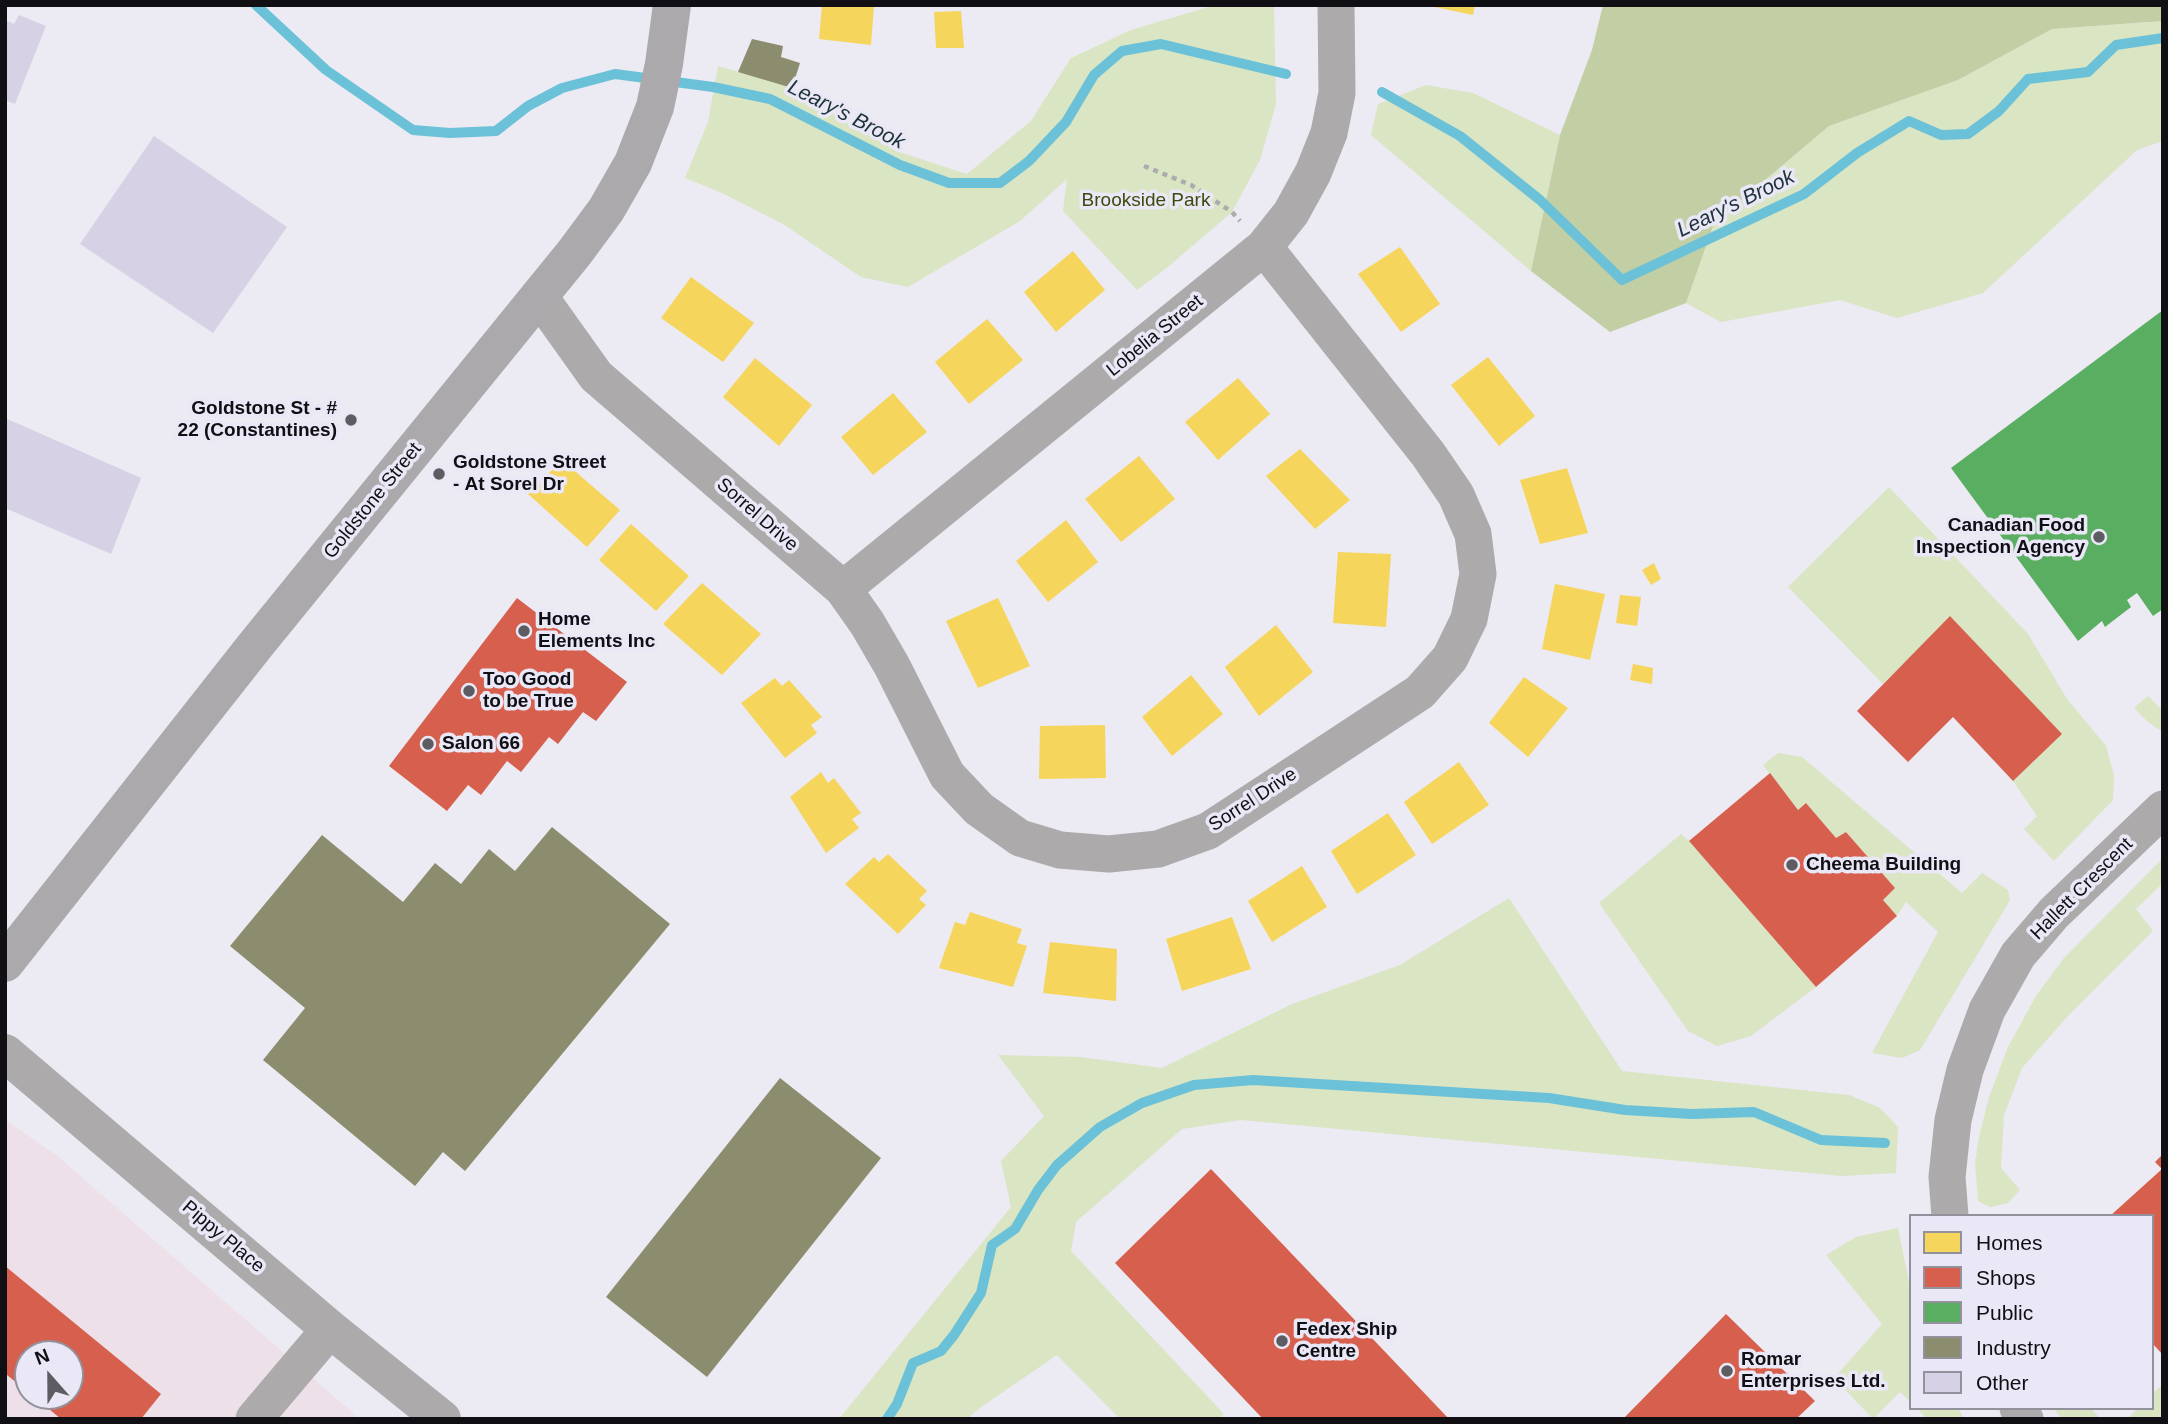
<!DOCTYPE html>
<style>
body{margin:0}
#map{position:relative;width:2168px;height:1424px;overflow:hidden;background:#eceaf2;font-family:Helvetica,sans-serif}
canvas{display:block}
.frame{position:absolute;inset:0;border:7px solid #100f14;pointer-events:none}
.legend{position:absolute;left:1909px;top:1214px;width:245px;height:196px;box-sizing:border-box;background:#eae7f6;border:2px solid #93919c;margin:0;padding:9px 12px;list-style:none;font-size:21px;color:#100f14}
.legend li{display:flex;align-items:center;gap:14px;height:35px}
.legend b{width:35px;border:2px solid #93919c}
.north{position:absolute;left:14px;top:1340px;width:70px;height:70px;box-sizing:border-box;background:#eae7f6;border:2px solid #93919c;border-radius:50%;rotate:339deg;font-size:19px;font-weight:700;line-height:28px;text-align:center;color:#100f14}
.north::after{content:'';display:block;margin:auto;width:24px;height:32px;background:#5d5c62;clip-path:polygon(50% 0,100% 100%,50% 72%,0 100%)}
</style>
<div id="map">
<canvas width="2168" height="1424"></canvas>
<div class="frame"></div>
<ul class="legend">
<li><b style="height:19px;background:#f6d55c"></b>Homes</li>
<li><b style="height:19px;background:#d6604d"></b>Shops</li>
<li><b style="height:19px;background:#5aae61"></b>Public</li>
<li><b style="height:19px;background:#8c8c6e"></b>Industry</li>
<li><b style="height:19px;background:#d6d1e4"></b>Other</li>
</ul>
<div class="north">N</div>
</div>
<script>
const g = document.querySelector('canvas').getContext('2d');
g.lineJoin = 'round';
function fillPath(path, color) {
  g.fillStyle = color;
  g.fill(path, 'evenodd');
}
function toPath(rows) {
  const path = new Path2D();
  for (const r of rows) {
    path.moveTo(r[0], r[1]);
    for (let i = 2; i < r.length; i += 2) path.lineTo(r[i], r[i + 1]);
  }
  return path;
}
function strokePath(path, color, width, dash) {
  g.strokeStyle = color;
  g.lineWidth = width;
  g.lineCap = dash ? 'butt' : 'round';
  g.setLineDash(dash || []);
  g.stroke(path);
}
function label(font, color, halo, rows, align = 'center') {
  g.font = font + ' Helvetica,sans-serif';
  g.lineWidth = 7;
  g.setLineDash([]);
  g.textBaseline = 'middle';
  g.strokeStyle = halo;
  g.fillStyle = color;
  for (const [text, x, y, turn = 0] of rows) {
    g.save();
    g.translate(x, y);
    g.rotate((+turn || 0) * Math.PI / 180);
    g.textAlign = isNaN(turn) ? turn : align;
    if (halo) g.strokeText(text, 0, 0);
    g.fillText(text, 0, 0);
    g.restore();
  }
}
fillPath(toPath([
 [5,1120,56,1155,360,1419,5,1419],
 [28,1354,70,1354,70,1396,28,1396]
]), '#eee0e8');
fillPath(toPath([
 [1215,5,1274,5,1276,104,1260,160,1232,212,1169,266,1137,290,1063,211,1067,179,1020,221,908,287,861,277,783,224,722,193,685,178,708,122,718,66,792,88,896,151,967,174,1031,121,1071,58,1131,30],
 [2163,21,2163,141,2137,150,1983,293,1897,318,1840,300,1721,322,1686,303,1713,223,1829,126,1958,80,2052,29],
 [1426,85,1473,93,1560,135,1531,271,1371,135,1378,104],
 [1889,487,2028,634,2067,699,2106,746,2114,775,2113,800,2054,861,2024,829,2037,816,2013,781,2061,734,1951,617,1883,684,1788,587],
 [2148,696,2163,711,2163,732,2148,722,2134,708],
 [1778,753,1802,757,1962,893,1982,873,2008,890,2010,900,1920,1050,1902,1058,1872,1053,1938,932,1906,902,1897,916,1883,900,1895,888,1846,832,1836,838,1806,803,1798,810,1763,765],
 [1681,834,1689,841,1816,987,1751,1036,1717,1046,1688,1031,1599,903],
 [2163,858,2163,883,2136,909,2153,931,2067,1017,2022,1068,2004,1115,2001,1168,2020,1190,2008,1203,1990,1207,1978,1201,1975,1163,1979,1137,1989,1097,2008,1047,2036,996,2064,958],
 [1509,898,1622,1071,1849,1095,1880,1108,1898,1127,1896,1173,1842,1176,1241,1120,1182,1129,1076,1222,1071,1251,1224,1414,1219,1419,1120,1419,1057,1355,981,1407,967,1419,839,1419,1011,1207,1001,1161,1044,1116,998,1055,1081,1057,1162,1068,1290,1005,1400,965],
 [1898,1228,1911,1292,1911,1402,1900,1392,1873,1419,1834,1378,1882,1324,1826,1255,1856,1237],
 [2163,1384,2163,1419,2127,1419,2138,1408,2152,1408,2152,1394],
 [1917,1408,1958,1408,1964,1419,1927,1419],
 [2053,1408,2091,1408,2100,1419,2062,1419]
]), '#dae5c3');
fillPath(toPath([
 [1603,5,2163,5,2163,21,2052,29,1958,80,1829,126,1714,223,1686,303,1610,332,1531,271,1560,135,1592,50]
]), '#c2cea4');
fillPath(toPath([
 [822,5,874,5,871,45,819,39],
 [1425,5,1475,5,1473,15],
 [961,11,964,48,936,48,934,12],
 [1400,247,1440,304,1401,332,1358,274],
 [1073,251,1105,290,1056,332,1024,292],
 [691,277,754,323,723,362,661,318],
 [987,319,1023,360,969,404,935,362],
 [1488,357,1535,416,1499,446,1451,385],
 [755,358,812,405,779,446,723,397],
 [1238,378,1270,414,1218,460,1185,422],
 [893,393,927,432,873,475,841,437],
 [1300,449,1350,500,1315,529,1266,476],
 [1139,456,1175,499,1121,542,1085,499],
 [562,460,620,510,587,547,528,494],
 [1567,468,1588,533,1540,544,1520,480],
 [1066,520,1098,562,1048,602,1016,561],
 [631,524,689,576,656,611,599,560],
 [1338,552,1391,554,1386,627,1333,623],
 [1654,563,1661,579,1651,585,1642,570],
 [702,583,761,634,722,675,663,624],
 [1555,584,1605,594,1590,660,1542,649],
 [1620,595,1641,597,1637,626,1616,623],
 [998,598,1030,666,978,688,946,621],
 [1276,625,1313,672,1259,716,1225,667],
 [1633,664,1653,668,1652,684,1630,680],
 [1191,675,1223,714,1172,756,1142,717],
 [1524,677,1568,708,1528,757,1489,723],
 [775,678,782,686,789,680,822,717,811,725,817,733,785,758,741,703],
 [1105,725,1106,778,1039,779,1040,726],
 [1459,762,1489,805,1432,844,1404,802],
 [821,772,828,783,834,778,861,813,852,819,859,828,826,853,790,797],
 [1388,813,1416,855,1357,894,1331,851],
 [888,854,927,891,919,899,926,905,898,934,845,884,874,857,879,862],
 [1302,866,1327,907,1272,942,1248,901],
 [970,912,1022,929,1017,943,1027,946,1013,987,939,968,955,922,965,925],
 [1232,917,1251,969,1182,991,1166,939],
 [1050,942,1117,949,1116,1001,1043,993]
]), '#f6d55c');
fillPath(toPath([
 [517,598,627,682,596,721,583,712,558,744,549,737,521,772,507,761,481,795,468,785,447,811,389,766],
 [1950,616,2062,734,2013,781,1953,717,1908,762,1857,711],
 [1770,773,1798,810,1806,803,1836,838,1846,832,1895,888,1883,900,1897,916,1816,987,1689,841],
 [2163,1154,2163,1355,2152,1343,2152,1216,2110,1216,2162,1169,2155,1162],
 [1211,1169,1449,1419,1263,1419,1115,1263],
 [5,1266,161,1394,141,1419,61,1419,33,1396,70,1396,70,1354,28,1354,28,1392,7,1375,5,1377],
 [1726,1314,1815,1401,1796,1419,1623,1419]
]), '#d6604d');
fillPath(toPath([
 [2163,310,2163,609,2153,616,2137,593,2127,600,2131,607,2105,627,2102,621,2078,641,1951,468]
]), '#5aae61');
fillPath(toPath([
 [752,39,783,46,781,57,800,63,792,88,738,72],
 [552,827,670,924,465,1171,443,1152,415,1186,263,1060,305,1008,230,946,322,835,403,902,435,863,461,884,489,849,515,871],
 [780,1078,881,1158,707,1377,606,1297]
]), '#8c8c6e');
strokePath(toPath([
 [256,5,326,70,413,130,450,133,496,131,528,106,562,88,615,74,713,87,770,99,900,165,949,183,1000,183,1029,161,1066,122,1094,75,1122,51,1161,44,1286,74],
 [1382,92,1460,136,1540,200,1622,280,1804,194,1857,153,1909,121,1941,135,1968,134,1999,111,2028,79,2088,72,2116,45,2163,38],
 [887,1419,897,1404,913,1363,941,1351,954,1335,981,1293,992,1245,1015,1229,1038,1190,1057,1165,1100,1127,1142,1103,1194,1085,1253,1080,1549,1098,1625,1110,1692,1114,1754,1112,1821,1140,1885,1143]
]), '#6bc1d8', 10);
fillPath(toPath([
 [19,15,46,26,15,104,5,100,5,20,14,24],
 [154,136,287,227,213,333,80,244],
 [5,418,141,478,111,554,5,508]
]), '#d6d1e4');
strokePath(toPath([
 [1144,166,1191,185,1232,212,1240,221]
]), '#acabad', 4.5, [5, 5]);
strokePath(toPath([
 [539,296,596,376,843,589,867,623,892,666,947,775,979,809,1020,838,1060,850,1109,854,1158,849,1208,831,1420,692,1450,658,1469,619,1478,574,1473,534,1456,495,1428,454,1264,247],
 [843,589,1264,247,1291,213,1313,173,1329,133,1337,93,1336,5],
 [1950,1216,1947,1177,1953,1120,1965,1070,1987,1010,2018,955,2054,913,2163,809],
 [2018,1408,2025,1419],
 [254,1419,330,1329]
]), '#acaaaa', 37);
strokePath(toPath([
 [5,1053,330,1329,442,1419]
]), '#acaaaa', 38);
strokePath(toPath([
 [5,963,254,647,575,252,606,210,633,163,655,107,664,64,672,5]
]), '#aba9ab', 38);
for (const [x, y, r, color] of [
 [351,420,7,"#5d5c62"],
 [439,474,7,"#5d5c62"],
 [2099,537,7,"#5d5c62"],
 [524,631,7,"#5d5c62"],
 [469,691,7,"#5d5c62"],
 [428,744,7,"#5d5c62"],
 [1792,865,7,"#5d5c62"],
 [1282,1341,7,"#5d5c62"],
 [1727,1371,7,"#5d5c62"]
]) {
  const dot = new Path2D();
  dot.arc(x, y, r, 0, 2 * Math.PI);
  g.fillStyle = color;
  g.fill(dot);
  strokePath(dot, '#eae7f6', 2.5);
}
label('19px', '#3c4b0c', '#eae7f6', [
 ["Brookside Park",1146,201]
]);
label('19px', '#100f14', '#eae7f6', [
 ["Lobelia Street",1155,336,-39],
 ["Goldstone Street",373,501,-51],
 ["Sorrel Drive",757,515,41],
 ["Sorrel Drive",1253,800,-33],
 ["Hallett Crescent",2082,889,-45],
 ["Pippy Place",223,1237,40]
]);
label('bold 19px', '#100f14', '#eae7f6', [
 ["Goldstone St - #",337,409,"right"],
 ["22 (Constantines)",337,431,"right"],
 ["Goldstone Street",453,463],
 ["- At Sorel Dr",453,485],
 ["Canadian Food",2085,526,"right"],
 ["Inspection Agency",2085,548,"right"],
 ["Home",538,620],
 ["Elements Inc",538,642],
 ["Too Good",483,680],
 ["to be True",483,702],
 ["Salon 66",442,744],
 ["Cheema Building",1806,865],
 ["Fedex Ship",1296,1330],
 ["Centre",1296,1352],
 ["Romar",1741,1360],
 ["Enterprises Ltd.",1741,1382]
], 'left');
label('italic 21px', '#1d3238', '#eae7f6', [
 ["Leary's Brook",846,115,27],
 ["Leary's Brook",1736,204,-26]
]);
</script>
